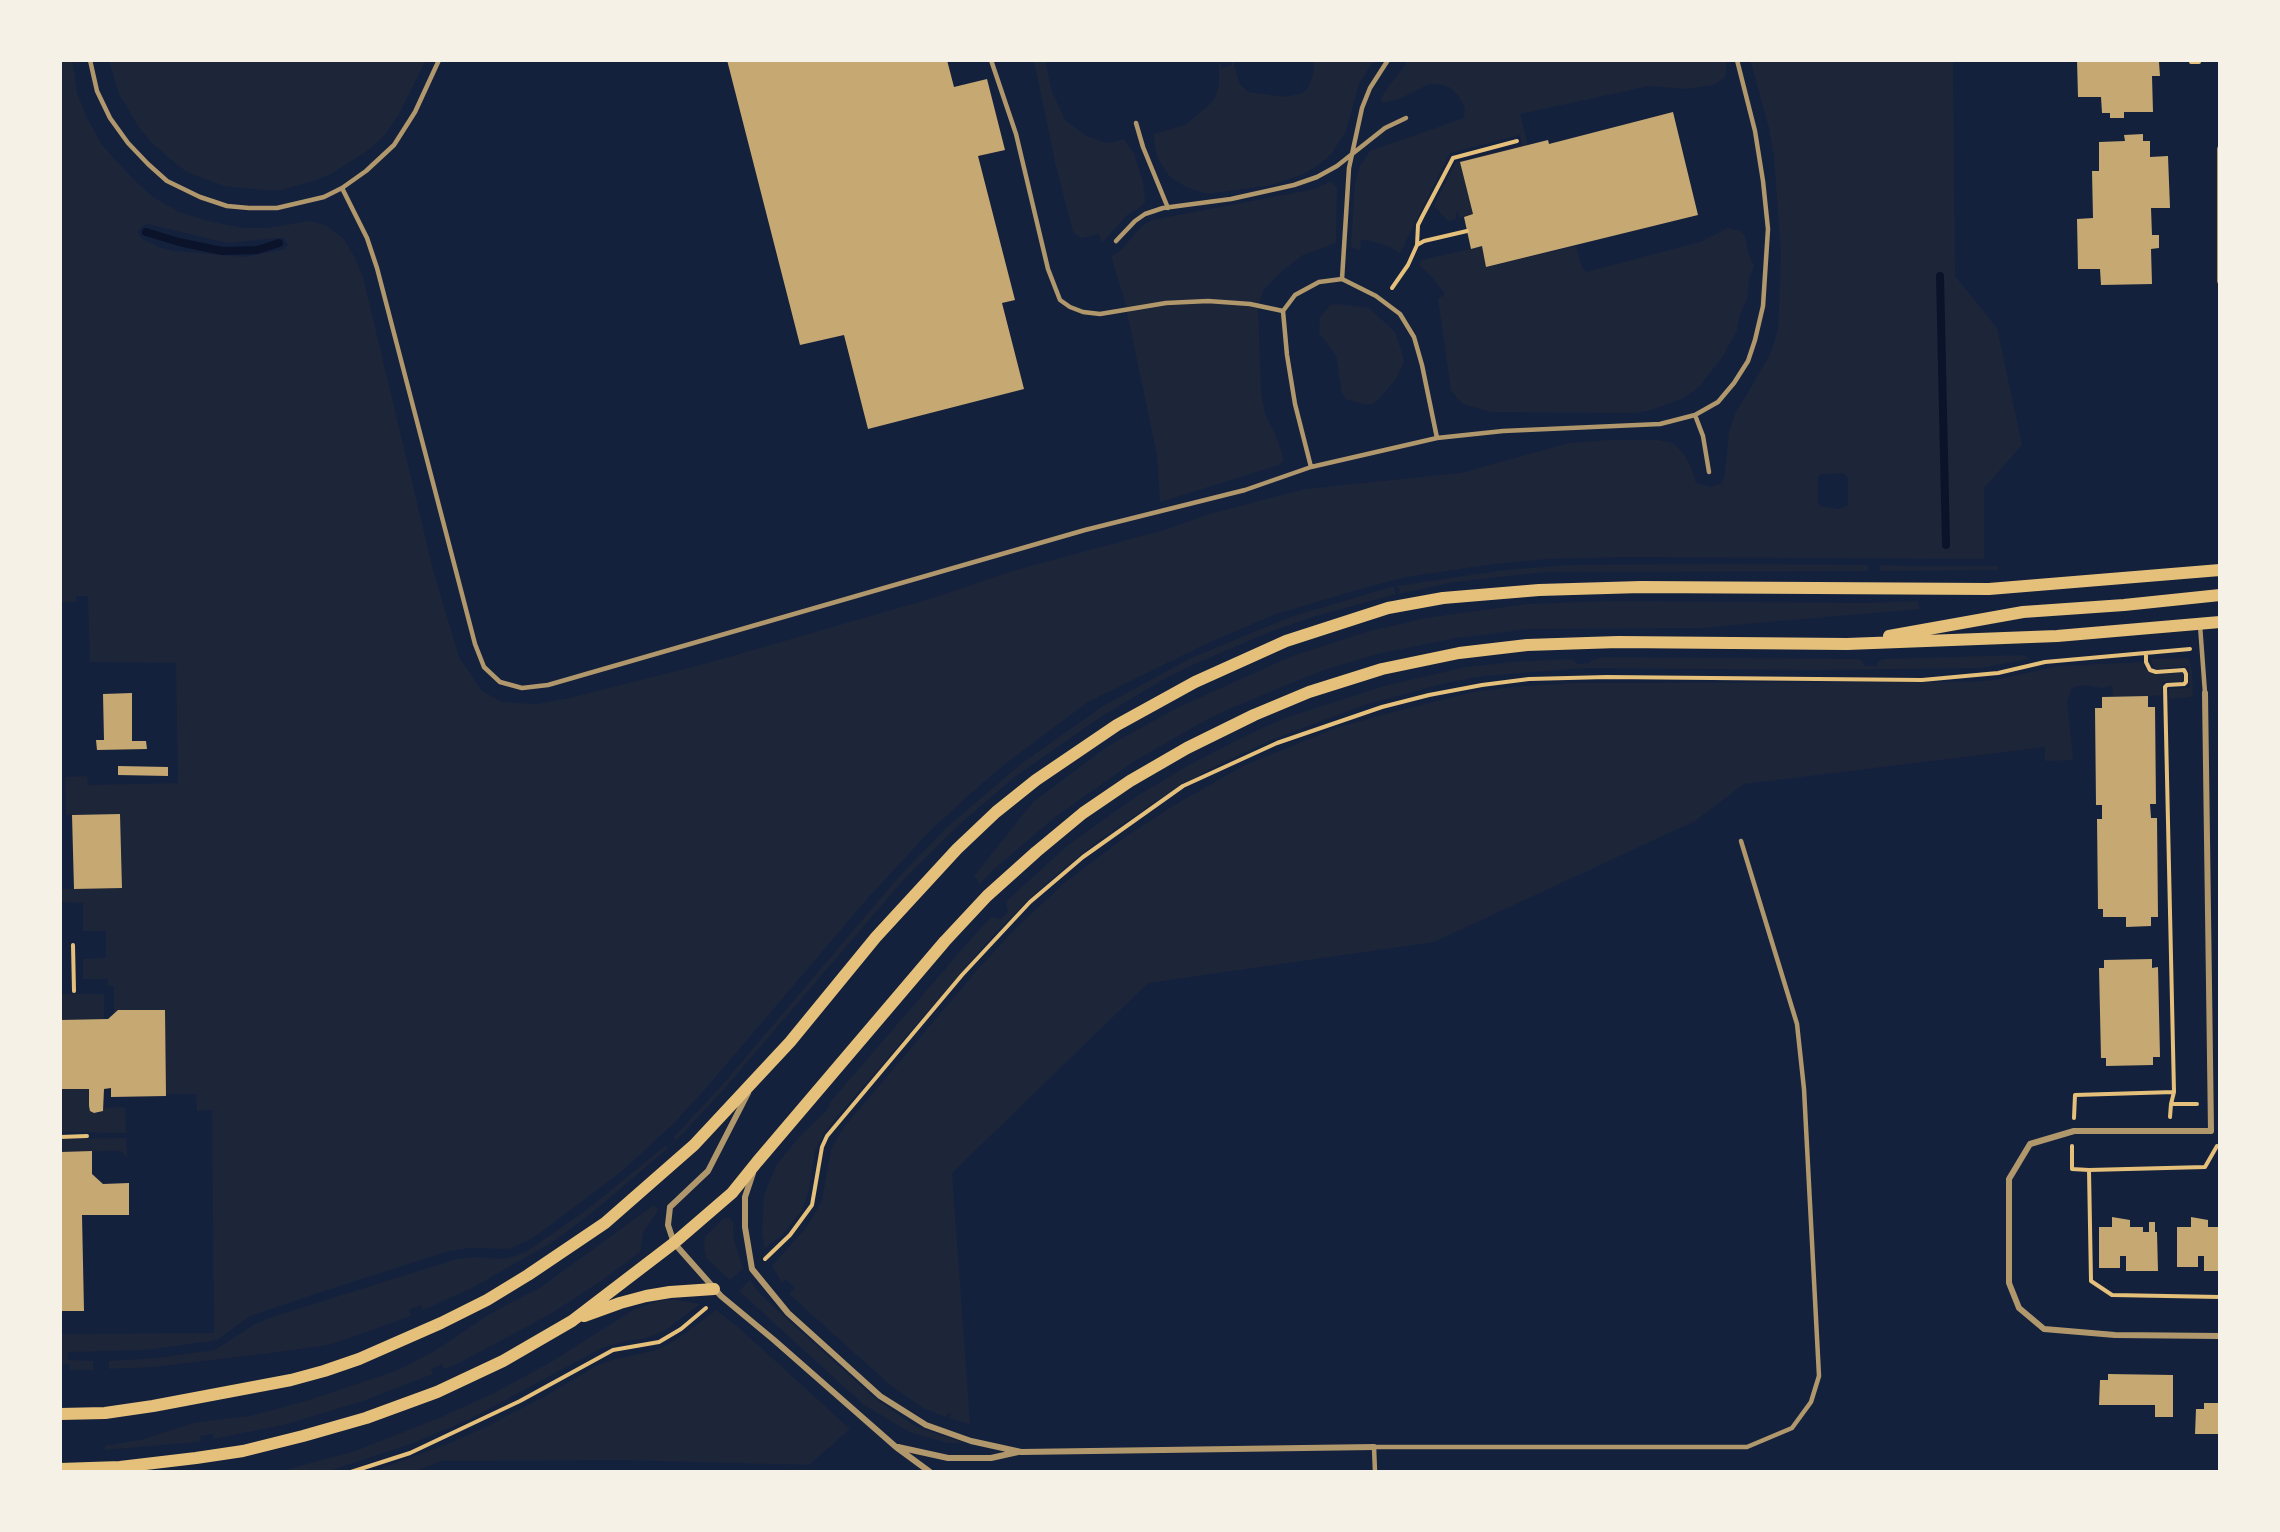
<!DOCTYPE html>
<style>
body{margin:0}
#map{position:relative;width:2280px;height:1532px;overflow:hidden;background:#14213d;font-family:"Titillium Web",sans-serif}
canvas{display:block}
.frame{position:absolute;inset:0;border:62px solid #f6f1e7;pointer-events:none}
</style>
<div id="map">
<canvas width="2280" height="1532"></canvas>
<div class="frame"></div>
</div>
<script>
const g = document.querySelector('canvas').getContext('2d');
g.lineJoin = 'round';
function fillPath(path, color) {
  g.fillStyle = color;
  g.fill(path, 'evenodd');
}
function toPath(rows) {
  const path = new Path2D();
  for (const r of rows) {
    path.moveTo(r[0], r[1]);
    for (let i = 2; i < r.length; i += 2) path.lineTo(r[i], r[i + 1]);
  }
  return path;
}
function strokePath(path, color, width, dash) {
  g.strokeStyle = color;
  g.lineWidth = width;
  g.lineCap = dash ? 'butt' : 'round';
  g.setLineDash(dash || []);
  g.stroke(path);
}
fillPath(toPath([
 [60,60,72,60,77,93,87,118,102,145,134,180,153,197,179,212,208,221,243,228,268,228,310,221,325,225,343,238,355,258,363,277,433,570,459,657,482,691,502,702,537,704,570,698,715,661,933,598,1016,570,1164,530,1213,513,1305,489,1461,473,1569,443,1607,440,1657,440,1673,443,1684,454,1691,467,1696,483,1710,487,1721,484,1725,474,1729,432,1735,414,1770,355,1778,330,1781,254,1774,157,1769,128,1750,60,1953,60,1955,276,1997,328,2022,445,1984,488,1984,559,1627,557,1548,559,1494,564,1406,577,1364,588,1276,614,1208,643,1088,702,1005,764,970,794,930,831,867,899,707,1087,674,1123,621,1172,533,1238,509,1249,470,1248,449,1251,321,1292,250,1316,219,1339,211,1341,146,1350,68,1352,68,1360,93,1361,93,1370,70,1370,69,1364,60,1364,60,1334,214,1333,214,1328,212,1110,197,1111,196,1094,166,1094,118,1010,114,1013,114,986,108,986,108,979,83,979,83,959,106,958,106,931,83,931,83,903,60,902,60,889,122,887,120,814,66,815,65,777,87,776,88,785,178,783,176,663,90,662,88,596,76,596,76,602,60,602],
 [148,224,227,243,277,238,284,238,288,245,282,250,245,257,174,251,161,248,141,238,138,232,144,225],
 [1844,473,1848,478,1848,505,1839,509,1821,506,1818,503,1818,476,1822,474],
 [109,60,426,60,398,116,384,136,367,151,331,174,316,180,281,190,263,190,224,186,187,172,176,164,151,142,138,126,119,94],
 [1034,60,1045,60,1052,92,1065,120,1085,135,1100,141,1110,143,1124,139,1134,154,1143,182,1145,202,1142,206,1127,215,1102,243,1099,234,1081,238,1073,232,1055,162],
 [1219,60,1222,68,1232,65,1231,60,1233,60,1239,83,1248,92,1285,97,1303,93,1308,88,1313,74,1314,60,1374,60,1359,84,1346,131,1332,153,1320,164,1304,174,1272,185,1207,194,1186,187,1169,176,1157,157,1154,137,1154,134,1185,125,1207,107,1215,98,1219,84],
 [1409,60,1726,60,1726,71,1725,77,1714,85,1686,89,1649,86,1520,114,1528,145,1460,162,1473,214,1459,218,1458,212,1456,212,1456,219,1448,221,1434,206,1456,162,1522,145,1520,135,1450,153,1400,253,1388,246,1367,240,1361,240,1360,250,1351,247,1355,183,1360,166,1370,151,1464,118,1465,108,1458,95,1449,87,1438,84,1427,85,1399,99,1382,103,1381,98,1389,86],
 [1331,181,1337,188,1336,243,1303,255,1283,270,1263,291,1258,306,1261,391,1265,414,1275,434,1284,459,1279,465,1160,502,1157,455,1124,298,1111,256,1118,253,1143,225,1152,220,1315,189],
 [1728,228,1741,231,1745,236,1748,252,1754,266,1749,279,1747,299,1740,314,1737,330,1723,356,1700,386,1684,398,1651,410,1635,413,1491,412,1463,404,1451,391,1438,299,1445,294,1430,275,1419,265,1422,260,1482,246,1487,267,1576,246,1582,268,1586,272,1700,242],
 [1338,304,1369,308,1395,332,1402,353,1404,362,1396,379,1379,399,1372,404,1363,404,1346,399,1342,392,1336,355,1319,333,1320,318,1325,311,1330,305],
 [1570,565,1724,564,1868,565,1868,571,1545,572,1454,582,1399,594,1400,590,1397,586,1505,570],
 [1880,565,1915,566,1998,566,1997,570,1885,571,1879,570],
 [1395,586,1394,590,1396,594,1316,616,1272,631,1199,662,1162,680,1102,716,1016,776,962,822,905,878,724,1089,672,1145,588,1216,551,1243,472,1288,423,1310,421,1305,409,1310,411,1316,344,1340,327,1345,278,1352,154,1367,109,1369,109,1361,157,1358,215,1350,255,1324,269,1318,457,1259,476,1257,499,1259,516,1256,527,1251,584,1212,665,1146,668,1148,676,1140,674,1137,724,1083,896,880,947,827,1021,764,1103,706,1191,658,1293,616],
 [1614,601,1867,603,1918,601,1919,609,1700,628,1529,629,1456,638,1377,654,1327,669,1284,686,1220,713,1188,730,1133,762,1055,817,992,871,980,884,974,876,1033,802,1108,746,1179,707,1292,656,1370,631,1426,618,1528,604],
 [2024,655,2029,659,1980,668,1817,670,1585,668,1483,676,1446,683,1364,705,1269,741,1212,768,1162,797,1095,843,1043,886,996,932,825,1131,815,1151,809,1190,802,1210,782,1235,765,1248,762,1234,764,1195,777,1164,800,1136,827,1110,831,1101,970,940,991,917,1001,919,1009,911,1006,907,1007,901,1011,897,1068,845,1137,796,1189,765,1243,737,1285,718,1384,686,1466,667,1511,662,1571,659,1578,664,1590,663,1590,661,1603,657,1860,659,1863,662,1864,666,1877,666,1877,662,1883,659],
 [2189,658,2192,671,2193,695,2190,697,2169,699,2169,689,2190,688,2188,666,2157,669,2154,668,2151,659],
 [2143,662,2144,667,2148,672,2183,673,2184,681,2162,682,2162,695,2148,696,2113,696,2112,685,2103,688,2083,685,2072,688,2067,701,2073,760,2045,761,2045,747,1744,784,1695,821,1434,942,1148,983,952,1173,970,1424,949,1418,951,1415,948,1413,946,1417,923,1408,889,1384,789,1294,794,1288,786,1279,782,1283,772,1266,805,1229,814,1215,822,1200,831,1149,844,1127,979,968,1016,928,1063,884,1128,835,1176,804,1245,765,1336,728,1382,715,1473,692,1512,687,1571,683,1972,682,1994,680,2059,666],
 [60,994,104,994,104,1019,60,1020],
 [60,1089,89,1089,89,1106,90,1111,94,1113,99,1113,103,1108,125,1107,126,1133,60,1132],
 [126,1138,127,1158,121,1151,117,1151,60,1152,60,1139],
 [654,1205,658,1210,643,1233,640,1252,601,1281,552,1313,459,1363,444,1369,442,1364,431,1369,433,1374,363,1401,283,1425,213,1439,213,1434,200,1436,201,1441,186,1443,105,1450,105,1446,144,1439,194,1423,250,1416,306,1401,398,1370,433,1352,488,1315,541,1287],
 [724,1218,730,1218,733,1222,734,1240,743,1268,730,1280,706,1258,704,1246,705,1237],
 [750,1280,760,1294,873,1397,915,1426,964,1443,947,1443,909,1432,863,1404,739,1291],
 [672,1299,700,1304,664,1331,643,1339,626,1341,602,1348,468,1420,416,1442,326,1472,278,1472,355,1451,439,1418,494,1393,551,1362,633,1310,658,1301],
 [716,1310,739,1328,850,1429,809,1465,622,1460,442,1461,412,1472,371,1472,445,1445,479,1430,542,1398,598,1365,614,1359,653,1351,667,1345,683,1335]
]), '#1d2539');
strokePath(toPath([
 [146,232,179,242,222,251,257,250,279,243],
 [1940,276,1946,545]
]), '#0b132b', 8);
fillPath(toPath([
 [727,60,947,60,954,87,987,79,1005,150,978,156,1015,300,1002,303,1024,389,868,429,844,335,800,345],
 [2077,60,2151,60,2151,62,2159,62,2160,76,2152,76,2153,112,2124,112,2124,118,2110,118,2110,113,2102,113,2101,97,2078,97],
 [1673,112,1698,215,1486,267,1482,246,1471,249,1464,217,1473,214,1460,162,1548,140,1549,144],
 [2143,134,2143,141,2150,141,2150,157,2168,156,2170,208,2151,208,2152,235,2159,235,2159,248,2151,249,2152,284,2101,285,2100,269,2078,269,2077,219,2093,218,2092,171,2099,171,2099,142,2125,141,2124,135],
 [132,693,132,741,146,741,147,749,97,750,96,740,104,740,103,694],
 [2148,696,2148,707,2155,707,2156,804,2150,804,2151,818,2157,818,2158,917,2151,917,2151,926,2126,927,2126,917,2103,917,2103,909,2098,909,2097,819,2102,819,2102,805,2096,805,2095,708,2102,708,2102,697],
 [118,766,168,767,168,776,118,775],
 [120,814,122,888,74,889,72,815],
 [2152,959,2152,968,2158,967,2160,1057,2153,1057,2153,1065,2106,1066,2106,1058,2101,1058,2099,968,2104,968,2104,960],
 [118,1010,165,1010,166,1096,111,1097,111,1088,104,1089,103,1111,94,1113,90,1111,89,1106,89,1089,60,1089,60,1020,108,1019],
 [92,1151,92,1174,103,1184,129,1183,129,1215,82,1215,84,1311,60,1311,60,1152],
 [2112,1217,2130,1220,2130,1227,2143,1227,2143,1232,2149,1232,2149,1222,2155,1222,2155,1232,2157,1232,2158,1271,2126,1271,2126,1256,2120,1256,2120,1268,2099,1268,2099,1227,2112,1227],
 [2191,1217,2208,1220,2208,1227,2220,1227,2220,1271,2204,1271,2204,1256,2198,1256,2198,1267,2177,1267,2177,1227,2191,1227],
 [2108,1374,2173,1375,2173,1417,2155,1417,2155,1405,2099,1405,2100,1380,2108,1380],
 [2204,1403,2220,1403,2220,1434,2195,1434,2196,1409,2204,1409]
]), '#c6a872');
strokePath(toPath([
 [2191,60,2191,62,2199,62],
 [1417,245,1418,225,1422,217,1453,158,1517,141],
 [1392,288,1408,265,1417,245,1424,241,1467,231],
 [2146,653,2146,662,2150,670,2156,672,2184,670,2186,674,2186,682,2184,684,2167,685,2165,687,2174,1092,2171,1104,2170,1117],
 [73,945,74,991],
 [2171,1104,2197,1104],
 [2074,1118,2075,1095,2174,1092],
 [60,1137,87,1136],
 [2072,1146,2072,1169,2089,1170,2205,1167,2217,1146],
 [2089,1170,2091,1281,2112,1295,2220,1297],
 [765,1259,790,1235,812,1205,822,1147,827,1136,962,975,1030,902,1083,857,1183,786,1277,743,1382,707,1429,695,1482,685,1529,679,1607,677,1922,680,1998,673,2045,662,2190,649],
 [351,1472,410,1453,520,1401,613,1350,659,1342,681,1329,706,1308]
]), '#e5c07b', 4);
strokePath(toPath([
 [90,60,97,91,110,118,128,143,148,164,167,181,200,197,227,206,249,208,277,208,324,197,342,188,366,171,394,145,415,112,439,60],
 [991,60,1016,134,1048,269,1060,300,1070,307,1083,312,1100,314,1166,303,1208,301,1250,304,1283,311],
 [1136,123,1143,147,1168,208],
 [342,188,367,238,377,268,475,644,484,667,500,682,522,688,548,685,1085,530,1245,490,1311,467,1437,438,1503,431,1660,424,1695,415,1718,402,1734,383,1748,361,1755,340,1763,306,1768,229,1763,181,1755,131,1737,60],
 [1116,241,1135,221,1145,214,1163,208,1231,199,1294,185,1317,177,1337,166,1385,128,1406,118],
 [1342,279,1349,168,1362,108,1370,88,1388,60],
 [1695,415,1703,436,1709,472],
 [1311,467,1295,404,1287,355,1283,311,1295,295,1319,282,1342,279,1376,296,1400,314,1414,337,1422,365,1437,438],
 [2200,625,2205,693],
 [1375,1472,1374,1447,1747,1447,1792,1428,1811,1402,1819,1376,1804,1089,1797,1024,1741,841]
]), '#b1986c', 4.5);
strokePath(toPath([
 [2220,149,2220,281],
 [2205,693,2211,1131,2074,1131,2030,1144,2009,1179,2009,1283,2019,1308,2044,1329,2115,1335,2220,1336],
 [748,1093,708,1171,670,1207,668,1225,674,1243,721,1296,774,1340,896,1447,930,1472],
 [753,1173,745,1197,745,1227,752,1269,788,1313,880,1396,926,1425,971,1441,1021,1452,1374,1447],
 [898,1447,948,1458,991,1458,1018,1452]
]), '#b1986c', 6);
strokePath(toPath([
 [1889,636,2023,612,2124,605,2220,595],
 [584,1316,620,1303,646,1296,670,1292,714,1289],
 [60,1414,105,1413,153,1406,291,1380,324,1371,359,1359,441,1323,487,1300,528,1275,605,1223,694,1145,790,1042,876,937,957,849,996,812,1036,780,1117,725,1195,682,1286,641,1388,608,1443,598,1539,590,1641,587,1989,589,2220,570],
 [60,1469,120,1467,196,1458,243,1451,303,1436,366,1418,437,1392,503,1361,572,1321,674,1243,732,1193,757,1162,945,941,987,896,1036,852,1083,813,1130,781,1187,748,1254,715,1309,692,1382,669,1459,653,1527,645,1618,642,1847,644,2057,636,2220,622]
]), '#e5c07b', 12);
</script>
